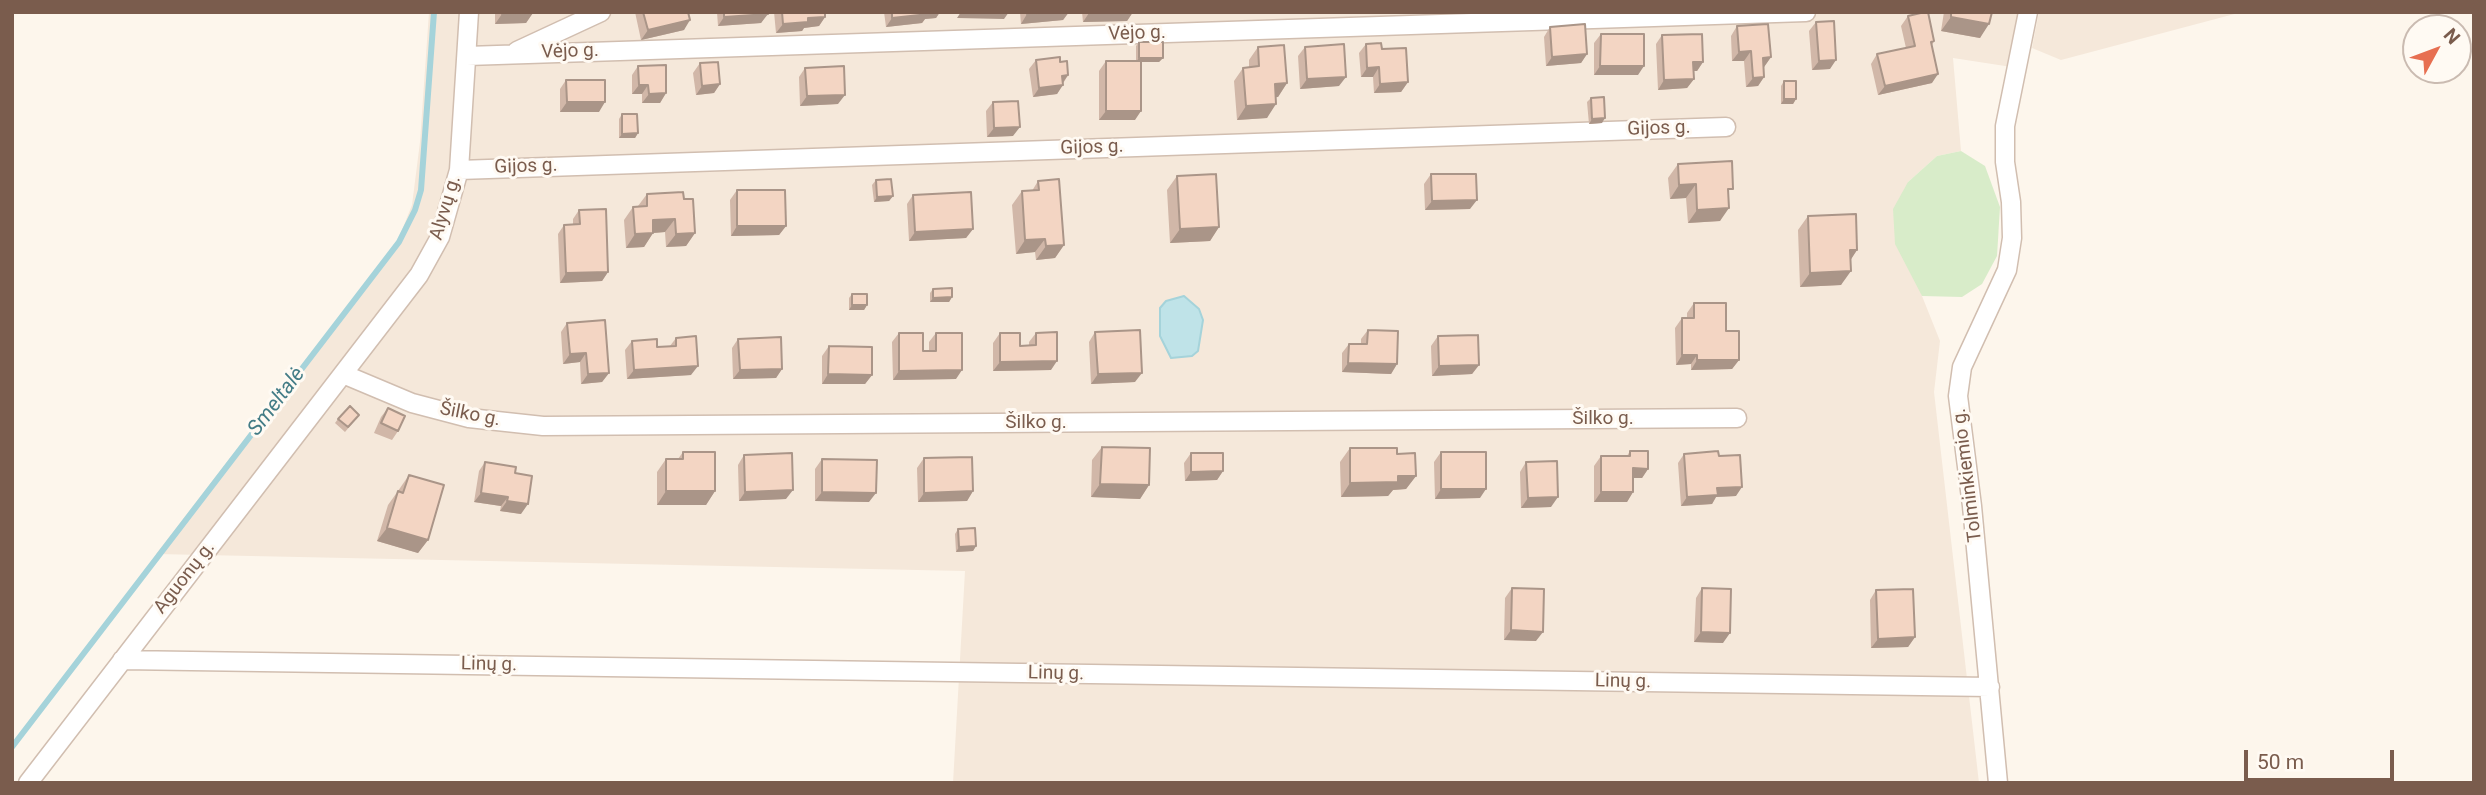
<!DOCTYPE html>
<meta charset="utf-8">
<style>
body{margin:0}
#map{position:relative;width:2486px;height:795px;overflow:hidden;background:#fdf6ec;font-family:Roboto,sans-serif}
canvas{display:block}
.frame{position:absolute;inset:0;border:14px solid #7a5c4d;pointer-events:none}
.north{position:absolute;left:2402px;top:14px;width:70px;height:70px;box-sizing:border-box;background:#fffaf3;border:2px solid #cabbb1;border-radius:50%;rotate:49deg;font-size:19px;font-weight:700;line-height:28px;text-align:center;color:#7a5c4d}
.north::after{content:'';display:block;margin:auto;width:24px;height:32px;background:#e76f51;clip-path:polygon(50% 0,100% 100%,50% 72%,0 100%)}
.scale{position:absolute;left:2244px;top:750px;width:150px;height:32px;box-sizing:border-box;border:4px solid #7a5c4d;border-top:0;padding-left:9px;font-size:21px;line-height:24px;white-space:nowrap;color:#7a5c4d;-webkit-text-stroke:5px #fffaf3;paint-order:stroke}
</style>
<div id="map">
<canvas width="2486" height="795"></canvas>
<div class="frame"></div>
<div class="north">N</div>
<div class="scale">50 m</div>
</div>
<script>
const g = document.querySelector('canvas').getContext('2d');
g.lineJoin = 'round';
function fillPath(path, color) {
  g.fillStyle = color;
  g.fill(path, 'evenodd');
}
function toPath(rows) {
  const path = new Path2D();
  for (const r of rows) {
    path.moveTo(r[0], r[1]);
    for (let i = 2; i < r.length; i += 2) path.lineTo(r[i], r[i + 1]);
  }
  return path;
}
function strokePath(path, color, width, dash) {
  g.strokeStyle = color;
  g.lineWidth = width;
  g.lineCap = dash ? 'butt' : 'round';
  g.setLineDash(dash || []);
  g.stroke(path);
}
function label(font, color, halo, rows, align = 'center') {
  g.font = font + ' Roboto,sans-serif';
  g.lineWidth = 6;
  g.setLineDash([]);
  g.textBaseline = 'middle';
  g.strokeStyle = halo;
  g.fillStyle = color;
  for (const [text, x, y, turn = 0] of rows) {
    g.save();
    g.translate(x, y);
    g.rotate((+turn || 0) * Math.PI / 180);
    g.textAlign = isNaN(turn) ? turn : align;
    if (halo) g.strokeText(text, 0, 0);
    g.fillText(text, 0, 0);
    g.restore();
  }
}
fillPath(toPath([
 [429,12,2028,12,2018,68,1953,58,1961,151,1937,156,1908,182,1922,296,1940,341,1934,392,1979,783,953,783,965,571,156,554,398,240,412,205,420,142],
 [2039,12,2242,12,2061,60,2032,48]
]), '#f5e8da');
fillPath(toPath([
 [1961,151,1985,166,2000,207,1997,256,1982,284,1962,297,1922,296,1895,244,1893,209,1908,182,1937,156]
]), '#d8ecc9');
const water = toPath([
 [1184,296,1199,309,1203,320,1198,351,1192,356,1171,358,1160,336,1160,308,1166,301,1184,296]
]);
fillPath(water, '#bfe3e8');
strokePath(water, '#a5d3da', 2);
strokePath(toPath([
 [12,747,399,242,415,210,421,190,434,12]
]), '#a5d3da', 6);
const street = toPath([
 [517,51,601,12],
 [467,56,1806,12],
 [459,170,1726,127],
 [343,374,412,403,469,418,543,426,1737,418],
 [122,660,1990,687],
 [28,783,419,275,440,237,459,170,469,12],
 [1998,783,1972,506,1958,396,1962,367,2007,270,2012,238,2011,202,2005,162,2005,126,2028,12]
]);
strokePath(street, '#d1beb0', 21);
strokePath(street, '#fff', 18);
fillPath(toPath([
 [495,12,533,12,526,23,495,24],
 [635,12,688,12,684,30,641,40],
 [717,12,768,12,761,23,718,26],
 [774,12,825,12,825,17,819,26,804,28,802,31,776,33],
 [884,12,940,12,936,18,925,19,922,23,886,27],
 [1020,12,1069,12,1063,20,1021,24],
 [1082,12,1133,12,1127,21,1083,22],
 [1944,12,1992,12,1980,38,1941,31],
 [1908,16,1934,41,1932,45,1932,83,1878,95,1871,64,1877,54,1906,48,1901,26],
 [1816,22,1830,69,1812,70,1809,31],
 [1737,26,1771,57,1764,67,1764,77,1758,86,1746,87,1744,61,1732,61,1731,36],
 [1550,27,1587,54,1581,63,1546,66,1544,37],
 [1601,34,1638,75,1594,75,1594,43],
 [1662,35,1703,62,1697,71,1693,71,1694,79,1687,88,1658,90,1656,44],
 [1139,42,1163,58,1159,62,1141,62,1135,120,1099,120,1099,71,1106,61,1136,61,1136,46],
 [1366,44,1382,49,1408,82,1401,92,1374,93,1373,77,1361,77,1359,53],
 [1258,47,1287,83,1278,97,1276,97,1267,118,1237,120,1234,81,1243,68,1249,67,1249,60],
 [1305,47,1339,86,1300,89,1298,56],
 [1036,60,1060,62,1068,75,1057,94,1033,97,1029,69],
 [700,63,720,84,714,93,696,95,693,73],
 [638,66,666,93,660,103,642,103,642,94,632,94,632,75],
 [805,68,838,104,800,106,799,77],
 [566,80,599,112,560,112,560,89],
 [1784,81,1796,99,1793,104,1781,104,1781,86],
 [1591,98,1602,123,1589,124,1587,102],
 [993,102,1013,136,987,137,986,111],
 [622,114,638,133,635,138,619,138,619,119],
 [1678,164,1729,196,1720,221,1688,223,1686,198,1670,199,1668,178],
 [1431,174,1470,209,1425,210,1424,184],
 [1177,176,1219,227,1210,241,1170,243,1167,190],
 [876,180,893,196,889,201,874,202,872,185],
 [1038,181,1064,245,1055,258,1036,260,1035,252,1016,254,1012,205,1022,191,1032,191],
 [737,190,786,226,779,235,731,236,730,200],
 [647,194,684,199,695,233,686,246,666,247,665,232,653,233,644,247,626,248,624,220,633,207,638,206],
 [913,195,973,229,966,238,909,241,907,204],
 [579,210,608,272,602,281,560,283,558,234,564,225,573,224,573,219],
 [1808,216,1857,250,1850,260,1841,285,1800,287,1798,230],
 [933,289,952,297,949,302,930,302,930,293],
 [852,294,867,305,864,310,849,310,849,298],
 [1694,303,1726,331,1739,360,1732,369,1691,370,1691,364,1676,365,1675,328,1682,318,1687,318,1687,313],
 [567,323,609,373,602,382,581,384,580,362,563,364,561,332],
 [1368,330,1397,364,1391,374,1342,372,1342,353,1349,344,1361,344,1361,339],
 [1095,332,1135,382,1091,384,1089,342],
 [899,333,923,351,929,351,929,342,936,333,956,379,893,380,892,342],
 [1000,333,1020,346,1029,345,1029,342,1036,333,1051,370,993,371,993,343],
 [1438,336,1479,365,1472,374,1432,376,1431,346],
 [676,338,691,375,627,379,625,350,632,341,657,347,670,346],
 [738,339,782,369,776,378,733,379,732,348],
 [829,346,872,375,865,384,822,384,822,356],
 [388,408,398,431,392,440,374,433,381,417],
 [338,419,356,419,345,432,335,423],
 [1102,447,1149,485,1140,499,1091,497,1092,460],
 [1350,448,1397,454,1416,476,1406,489,1393,490,1388,496,1341,497,1340,462],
 [1630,451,1648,469,1642,478,1633,478,1633,492,1627,502,1594,502,1594,466,1601,456,1627,456],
 [683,452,715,491,706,505,657,505,657,472,666,459,678,459],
 [1441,452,1480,498,1435,499,1434,462],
 [1191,453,1223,471,1217,480,1185,481,1184,463],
 [1684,454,1719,456,1736,496,1716,497,1712,504,1681,506,1678,463],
 [744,455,786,499,739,501,738,465],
 [924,458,973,491,967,501,918,502,917,468],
 [822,459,869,502,815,501,815,469],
 [485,462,515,473,521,514,500,511,501,506,474,502,479,471],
 [1526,462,1551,507,1521,508,1520,472],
 [409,475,428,540,418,553,377,541,388,505,398,491],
 [958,529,976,546,973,551,956,552,955,534],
 [1512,588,1536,641,1504,640,1505,598],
 [1702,588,1723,643,1694,642,1696,598],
 [1876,590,1915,637,1908,647,1871,648,1870,600]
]), '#d1b7a8');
fillPath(toPath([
 [927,12,940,12,936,18,925,19,922,23,886,27,892,18],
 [961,12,1009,12,1004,19,957,18],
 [1054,12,1069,12,1063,20,1021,24,1027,14],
 [1133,12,1127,21,1083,22,1089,13],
 [533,13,526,23,495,24,502,14],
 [768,14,761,23,718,26,724,17],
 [825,17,819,26,804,28,802,31,776,33,783,24,808,18],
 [1951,17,1989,24,1980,38,1941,31],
 [690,20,684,30,641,40,648,30],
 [1751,51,1744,61,1732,61,1739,52],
 [1587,54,1581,63,1546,66,1552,57],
 [1771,57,1764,67,1763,58],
 [1139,58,1163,58,1159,62,1136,62],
 [1836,60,1830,69,1812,70,1819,61],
 [1693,62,1703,62,1697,71,1686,71],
 [1600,66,1644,66,1638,75,1594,75],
 [1379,67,1373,77,1361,77,1367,68],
 [1938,74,1932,83,1878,95,1885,86],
 [1068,75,1062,84,1062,76],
 [1346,77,1339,86,1300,89,1307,79],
 [1764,77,1758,86,1746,87,1753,78],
 [1694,79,1687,88,1658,90,1664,80],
 [1408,82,1401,92,1374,93,1380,84],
 [1287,83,1278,97,1265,98,1275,84],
 [720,84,714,93,696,95,702,86],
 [639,85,648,85,642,94,632,94],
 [1063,85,1057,94,1033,97,1039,88],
 [666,93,660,103,642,103,649,94],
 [845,95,838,104,800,106,807,96],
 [1784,99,1796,99,1793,104,1781,104],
 [567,102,605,102,599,112,560,112],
 [1276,104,1267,118,1237,120,1246,106],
 [1106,111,1141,111,1135,120,1099,120],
 [1605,118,1602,123,1589,124,1592,119],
 [1020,127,1013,136,987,137,994,128],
 [638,133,635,138,619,138,622,134],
 [1696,184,1686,198,1670,199,1679,185],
 [893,196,889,201,874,202,877,197],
 [1477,200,1470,209,1425,210,1432,201],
 [1729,208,1720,221,1688,223,1697,210],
 [675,219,665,232,653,233,644,247,626,248,635,234,653,220],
 [737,226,786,226,779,235,731,236],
 [1219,227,1210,241,1170,243,1180,229],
 [973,229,966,238,909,241,915,232],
 [695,233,686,246,666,247,676,234],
 [1045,239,1035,252,1016,254,1025,240],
 [1064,245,1055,258,1036,260,1046,246],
 [1850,250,1857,250,1848,264],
 [1851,271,1841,285,1800,287,1810,273],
 [608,272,602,281,560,283,566,273],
 [952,297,949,302,930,302,933,298],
 [852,305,867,305,864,310,849,310],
 [586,353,580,362,563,364,570,354],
 [1682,355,1697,355,1691,364,1676,365],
 [1697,360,1739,360,1732,369,1691,370],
 [1057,361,1051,370,993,371,1000,362],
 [1348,363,1397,364,1391,374,1342,372],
 [1479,365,1472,374,1432,376,1439,366],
 [698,366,691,375,627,379,634,370],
 [782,369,776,378,733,379,740,370],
 [962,370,956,379,893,380,899,371],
 [609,373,602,382,581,384,588,374],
 [1142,373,1135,382,1091,384,1098,374],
 [828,374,872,375,865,384,822,384],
 [1633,468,1648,469,1642,478,1627,478],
 [1223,471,1217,480,1185,481,1191,472],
 [1398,476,1416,476,1406,489,1393,490,1388,496,1341,497,1350,483],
 [1100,484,1149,485,1140,499,1091,497],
 [1742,487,1736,496,1716,497,1712,504,1681,506,1687,497,1717,488],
 [1441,489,1486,489,1480,498,1435,499],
 [793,490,786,499,739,501,745,492],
 [666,491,715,491,706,505,657,505],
 [973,491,967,501,918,502,924,493],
 [822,492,876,493,869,502,815,501],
 [1601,492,1633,492,1627,502,1594,502],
 [481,493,508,497,501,506,474,502],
 [1558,497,1551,507,1521,508,1528,498],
 [507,501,528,504,521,514,500,511],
 [387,528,428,540,418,553,377,541],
 [976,546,973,551,956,552,959,547],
 [1511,630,1543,632,1536,641,1504,640],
 [1701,632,1730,633,1723,643,1694,642],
 [1915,637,1908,647,1871,648,1878,639]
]), '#aa9588');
const building = toPath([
 [502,12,533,12,533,13,502,14,502,12],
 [643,12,688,12,690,20,648,30,643,12],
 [724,12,768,12,768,14,724,17,724,12],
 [782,12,825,12,825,17,808,18,808,22,783,24,782,12],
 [892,12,929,12,929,14,892,18,892,12],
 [1027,12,1054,12,1027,14,1027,12],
 [1925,12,1928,12,1934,41,1931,42,1938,74,1885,86,1877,54,1915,46,1908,16,1925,12],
 [1951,12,1992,12,1989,24,1951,17,1951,12],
 [1834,21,1836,60,1819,61,1816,22,1834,21],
 [1585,24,1587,54,1552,57,1550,27,1585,24],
 [1768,24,1771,57,1763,58,1764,77,1753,78,1751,51,1739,52,1737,26,1768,24],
 [1601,34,1644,34,1644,66,1600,66,1601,34],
 [1702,34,1703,62,1693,62,1694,79,1664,80,1662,35,1702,34],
 [1139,42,1163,42,1163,58,1139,58,1139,42],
 [1381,43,1382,49,1406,48,1408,82,1380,84,1379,67,1367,68,1366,44,1381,43],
 [1344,44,1346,77,1307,79,1305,47,1344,44],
 [1284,45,1287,83,1275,84,1276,104,1246,106,1243,68,1259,66,1258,47,1284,45],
 [1060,57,1060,62,1067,61,1068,75,1062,76,1063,85,1039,88,1036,60,1060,57],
 [1106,61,1141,61,1141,111,1106,111,1106,61],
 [718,62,720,84,702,86,700,63,718,62],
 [666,65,666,93,649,94,648,85,639,85,638,66,666,65],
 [844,66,845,95,807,96,805,68,844,66],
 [566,80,605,80,605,102,567,102,566,80],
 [1784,81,1796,81,1796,99,1784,99,1784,81],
 [1604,97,1605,118,1592,119,1591,98,1604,97],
 [1018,101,1020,127,994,128,993,102,1018,101],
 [622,114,637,114,638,133,622,134,622,114],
 [1732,161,1733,189,1728,189,1729,208,1697,210,1696,184,1679,185,1678,164,1732,161],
 [1216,174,1219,227,1180,229,1177,176,1216,174],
 [1431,174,1476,174,1477,200,1432,201,1431,174],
 [891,179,893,196,877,197,876,180,891,179],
 [1059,179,1064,245,1046,246,1045,239,1025,240,1022,191,1039,190,1038,181,1059,179],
 [737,190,785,190,786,226,737,226,737,190],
 [683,192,684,199,693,199,695,233,676,234,675,219,653,220,653,233,635,234,633,207,647,206,647,194,683,192],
 [971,192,973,229,915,232,913,195,971,192],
 [606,209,608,272,566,273,564,225,580,224,579,210,606,209],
 [1856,214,1857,250,1850,250,1851,271,1810,273,1808,216,1856,214],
 [952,288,952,297,933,298,933,289,952,288],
 [852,294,867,294,867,305,852,305,852,294],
 [1694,303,1726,303,1726,331,1739,331,1739,360,1697,360,1697,355,1682,355,1682,318,1694,318,1694,303],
 [605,320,609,373,588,374,586,353,570,354,567,323,605,320],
 [1140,330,1142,373,1098,374,1095,332,1140,330],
 [1368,330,1398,331,1397,364,1348,363,1349,344,1367,344,1368,330],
 [1057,332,1057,361,1000,362,1000,333,1020,333,1020,346,1036,345,1036,333,1057,332],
 [899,333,923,333,923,351,936,351,936,333,962,333,962,370,899,371,899,333],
 [1478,335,1479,365,1439,366,1438,336,1478,335],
 [696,336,698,366,634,370,632,341,657,339,657,347,676,346,676,338,696,336],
 [781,337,782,369,740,370,738,339,781,337],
 [829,346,872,347,872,375,828,374,829,346],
 [350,406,359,415,348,427,338,419,350,406],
 [388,408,405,416,398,431,381,423,388,408],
 [1102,447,1150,448,1149,485,1100,484,1102,447],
 [1350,448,1397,448,1397,454,1415,453,1416,476,1398,476,1398,482,1350,483,1350,448],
 [1630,451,1648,451,1648,469,1633,468,1633,492,1601,492,1601,456,1630,456,1630,451],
 [1718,451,1719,456,1740,455,1742,487,1717,488,1718,495,1687,497,1684,454,1718,451],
 [683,452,715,452,715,491,666,491,666,459,683,459,683,452],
 [1441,452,1486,452,1486,489,1441,489,1441,452],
 [792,453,793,490,745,492,744,455,792,453],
 [1191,453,1223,453,1223,471,1191,472,1191,453],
 [972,457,973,491,924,493,924,458,972,457],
 [822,459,877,460,876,493,822,492,822,459],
 [1557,461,1558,497,1528,498,1526,462,1557,461],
 [485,462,516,467,515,473,532,476,528,504,507,501,508,497,481,493,485,462],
 [409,475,444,485,428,540,387,528,398,491,403,493,409,475],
 [975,528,976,546,959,547,958,529,975,528],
 [1512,588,1544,589,1543,632,1511,630,1512,588],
 [1702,588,1731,589,1730,633,1701,632,1702,588],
 [1913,589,1915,637,1878,639,1876,590,1913,589]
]);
fillPath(building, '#f3d5c3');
strokePath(building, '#aa9588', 2);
label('19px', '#7a5c4d', '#fffaf3', [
 ["Vėjo g.",1137,34,-2],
 ["Vėjo g.",570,52,-2],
 ["Gijos g.",1659,129,-2],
 ["Gijos g.",1092,148,-2],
 ["Gijos g.",526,167,-2],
 ["Alyvų g.",446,208,-73],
 ["Šilko g.",470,415,11],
 ["Šilko g.",1603,419],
 ["Šilko g.",1036,423],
 ["Tolminkiemio g.",1968,475,-97],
 ["Aguonų g.",185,578,-52],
 ["Linų g.",489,665,1],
 ["Linų g.",1056,674,1],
 ["Linų g.",1623,682,1]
]);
label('italic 21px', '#437c86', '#fffaf3', [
 ["Smeltalė",277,402,-53]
]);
</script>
